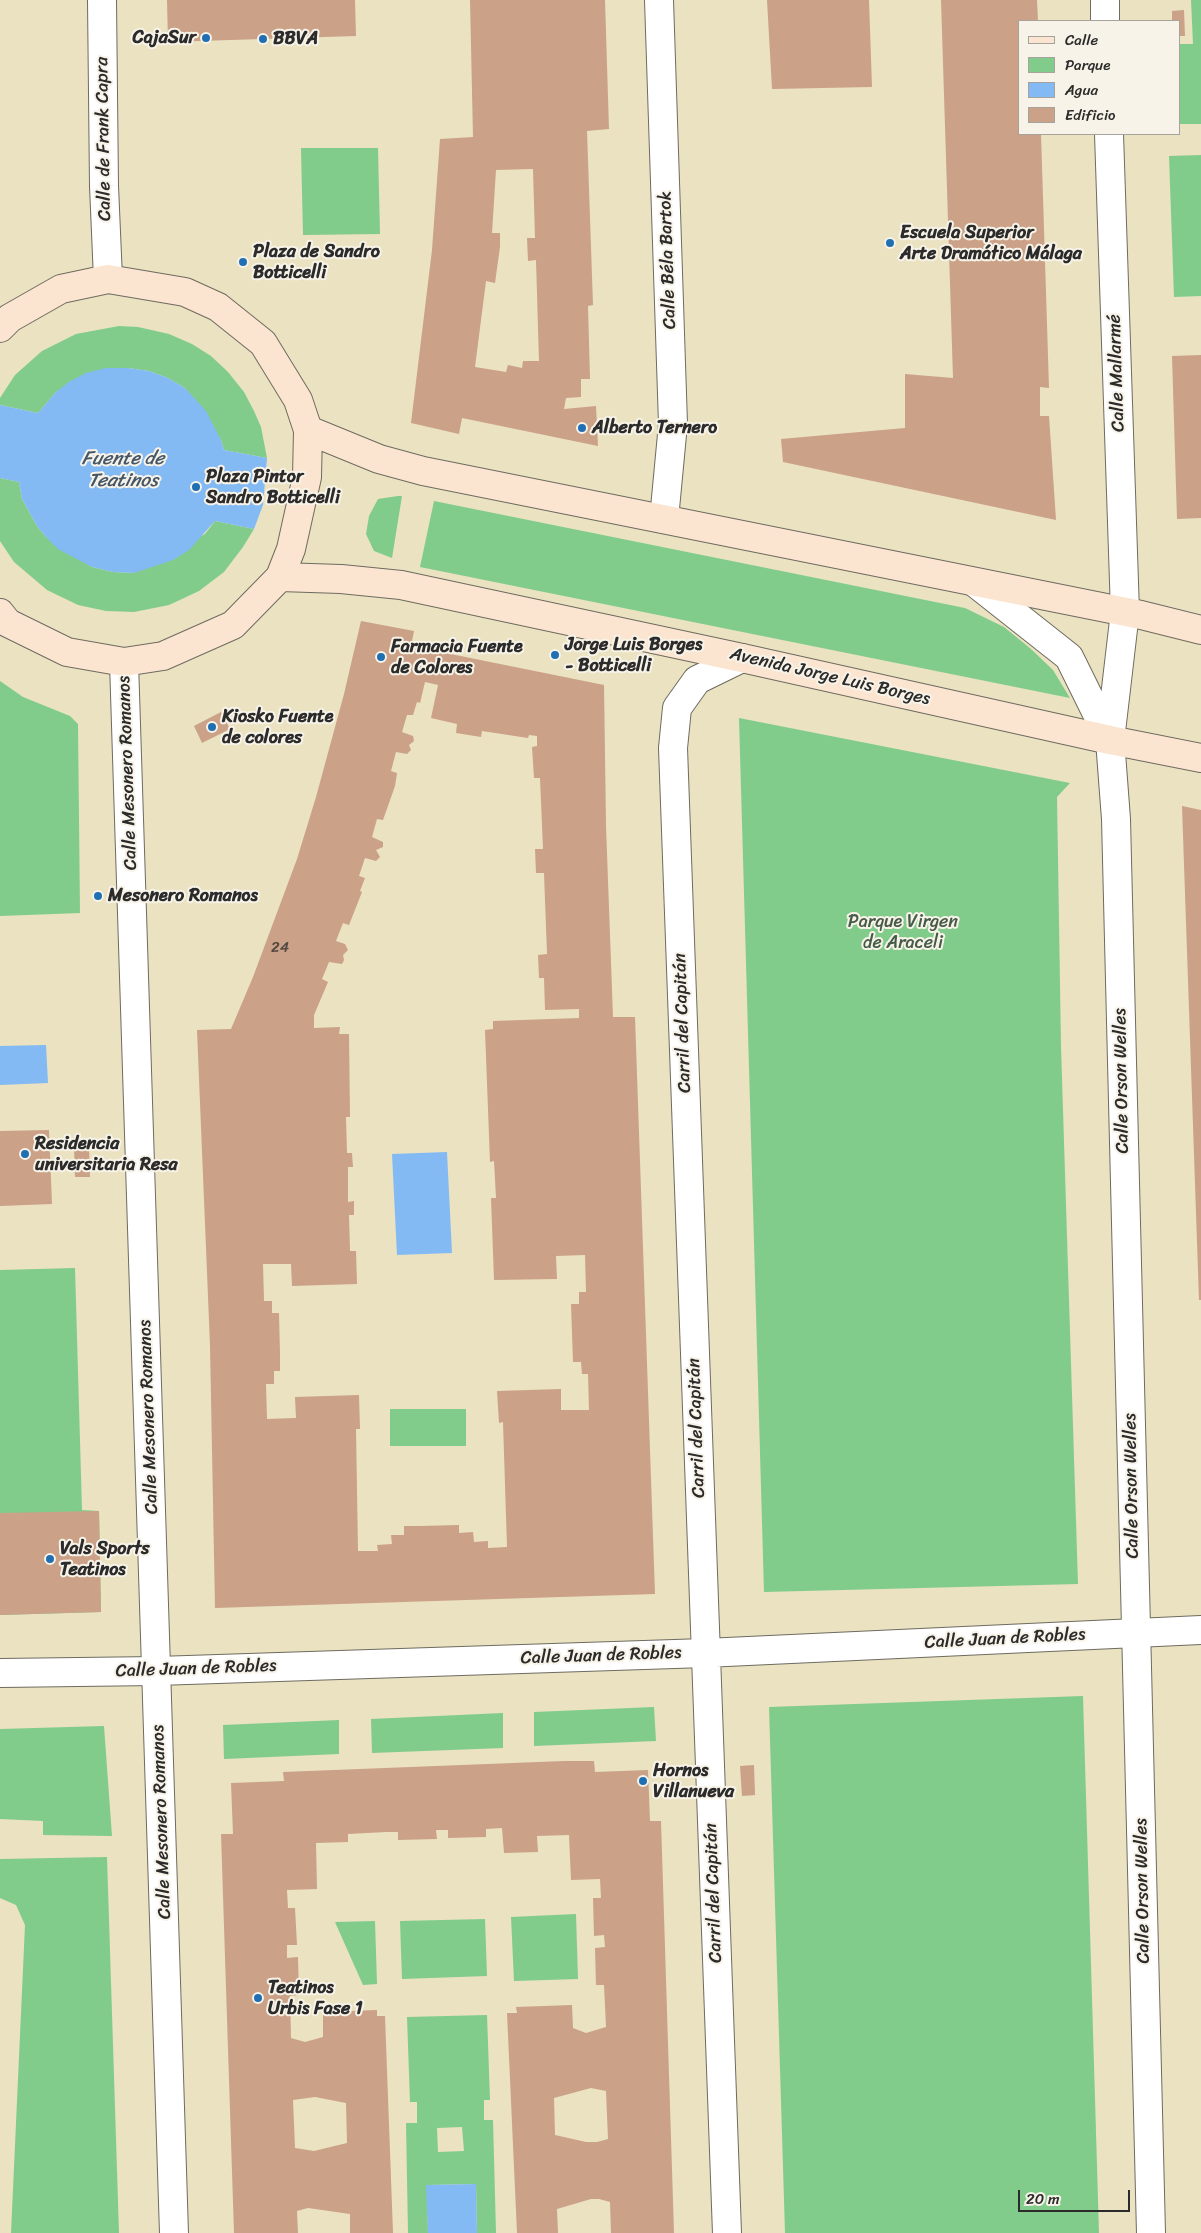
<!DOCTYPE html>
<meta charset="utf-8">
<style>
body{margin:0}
#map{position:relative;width:1201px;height:2233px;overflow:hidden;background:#eae2c1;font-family:Sriracha,sans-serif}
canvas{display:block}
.legend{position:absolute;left:1018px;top:20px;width:162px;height:115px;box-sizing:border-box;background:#f7f3e8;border:1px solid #a5a39c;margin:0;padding:6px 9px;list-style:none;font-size:15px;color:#2b2b2b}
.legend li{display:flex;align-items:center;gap:10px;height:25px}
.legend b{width:25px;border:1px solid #a5a39c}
.scale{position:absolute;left:1018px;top:2190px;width:112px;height:22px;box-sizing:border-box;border:2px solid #2b2b2b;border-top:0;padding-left:6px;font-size:15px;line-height:18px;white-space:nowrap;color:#2b2b2b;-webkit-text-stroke:4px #f7f3e8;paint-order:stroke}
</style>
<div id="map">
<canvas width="1201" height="2233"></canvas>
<ul class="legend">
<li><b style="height:6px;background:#fce5d0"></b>Calle</li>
<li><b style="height:14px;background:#81cc8b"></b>Parque</li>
<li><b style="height:14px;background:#83baf3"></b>Agua</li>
<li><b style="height:14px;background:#cba187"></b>Edificio</li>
</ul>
<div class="scale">20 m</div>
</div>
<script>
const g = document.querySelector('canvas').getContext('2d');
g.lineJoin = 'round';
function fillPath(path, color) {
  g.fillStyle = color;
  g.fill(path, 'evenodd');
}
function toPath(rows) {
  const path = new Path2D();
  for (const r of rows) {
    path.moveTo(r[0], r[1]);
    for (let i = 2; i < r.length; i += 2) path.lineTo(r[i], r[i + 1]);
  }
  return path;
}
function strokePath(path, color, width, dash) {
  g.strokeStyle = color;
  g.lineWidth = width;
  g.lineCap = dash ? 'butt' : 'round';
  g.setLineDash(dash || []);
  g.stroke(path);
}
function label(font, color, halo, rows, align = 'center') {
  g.font = font + ' Sriracha,sans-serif';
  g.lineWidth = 4;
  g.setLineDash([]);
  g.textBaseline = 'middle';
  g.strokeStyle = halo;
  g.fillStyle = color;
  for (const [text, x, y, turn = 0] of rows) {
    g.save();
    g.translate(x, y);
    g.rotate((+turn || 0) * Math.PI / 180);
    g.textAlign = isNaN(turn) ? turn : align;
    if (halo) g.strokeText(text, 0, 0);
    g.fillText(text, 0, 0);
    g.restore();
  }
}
fillPath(toPath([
 [1191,0,1201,0,1201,124,1180,124,1180,44,1193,44],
 [301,148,378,148,380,234,303,235],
 [1201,155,1201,296,1174,297,1169,156],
 [119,326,138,327,169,334,192,344,211,356,228,372,244,392,254,411,261,427,267,458,224,450,221,440,185,388,168,378,149,371,128,368,106,368,56,392,38,413,0,405,0,398,15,375,42,351,76,334],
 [0,478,19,482,22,499,37,526,46,537,92,567,113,572,134,573,205,534,215,521,254,529,243,547,224,572,199,591,169,605,134,612,106,611,78,605,47,590,14,562,0,541],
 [398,496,402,496,392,558,374,551,366,534,369,516,378,499],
 [434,501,965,608,1004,627,1031,649,1053,670,1070,698,420,567],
 [0,681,23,697,70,716,78,724,80,913,0,916],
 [739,718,1070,783,1057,797,1061,1047,1078,1584,764,1592],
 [75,1268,82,1510,99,1511,101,1612,0,1615,0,1270],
 [390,1409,466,1409,466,1446,390,1446],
 [1083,1696,1099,2233,785,2233,769,1707],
 [654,1707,656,1741,534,1746,534,1712],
 [503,1713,503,1748,372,1753,371,1719],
 [339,1720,339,1754,224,1759,223,1725],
 [104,1726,112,1836,43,1835,43,1821,0,1819,0,1729],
 [107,1857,119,2233,11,2233,25,1925,16,1905,0,1898,0,1859],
 [576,1914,578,1979,514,1981,511,1917],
 [485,1919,487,1976,402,1979,400,1921],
 [375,1921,377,1984,363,1985,335,1922],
 [487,2015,490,2100,484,2100,484,2120,493,2120,496,2233,477,2233,476,2184,427,2185,428,2233,408,2233,406,2123,417,2123,417,2102,410,2102,407,2017],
 [462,2127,464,2151,438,2152,437,2128]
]), '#81cc8b');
fillPath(toPath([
 [106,368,128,368,149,371,168,378,185,388,206,411,221,440,224,450,267,458,263,505,254,529,215,521,189,550,173,560,134,573,113,572,92,567,58,549,46,537,37,526,22,499,19,482,0,478,0,405,38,413,56,392,69,382,86,373],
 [46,1045,48,1083,0,1085,0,1046],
 [447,1152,452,1253,397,1255,392,1154],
 [476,2184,477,2233,428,2233,426,2185]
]), '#83baf3');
fillPath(toPath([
 [167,0,355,0,356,36,168,42],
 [470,0,605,0,609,129,587,131,593,305,588,306,590,379,581,379,581,397,566,398,564,409,596,406,598,446,462,418,459,434,411,423,432,250,440,139,473,137],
 [533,169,535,238,527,238,528,261,536,260,539,361,523,361,522,368,508,365,506,372,475,367,486,281,495,283,500,247,500,233,492,233,496,170],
 [767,0,869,0,872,87,772,89],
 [941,0,1037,0,1038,21,1020,21,1020,134,1041,134,1049,388,1040,387,1040,416,1049,416,1056,520,783,462,781,439,905,428,905,374,953,378],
 [1184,10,1185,36,1180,36,1180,21,1172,21,1172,11],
 [1201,355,1201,518,1177,519,1172,356],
 [361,621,414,631,411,646,604,685,606,826,613,1017,635,1017,655,1594,215,1608,210,1345,197,1030,231,1029,253,977,297,859,316,797,344,694],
 [425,682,438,685,431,718,457,724,456,733,481,737,482,731,528,738,529,735,537,736,537,746,532,747,534,778,540,778,543,849,535,849,536,873,544,873,547,954,538,955,539,978,544,978,545,1010,579,1009,579,1018,493,1021,493,1029,485,1030,490,1162,494,1161,496,1198,491,1198,494,1280,557,1279,556,1256,585,1255,586,1292,579,1292,579,1304,571,1304,573,1362,581,1362,582,1374,588,1374,589,1410,561,1410,561,1389,497,1391,499,1423,503,1422,507,1547,488,1548,488,1541,474,1542,473,1532,459,1533,459,1525,420,1526,404,1526,404,1535,391,1535,392,1544,377,1545,378,1551,358,1551,356,1429,360,1429,359,1395,295,1397,296,1418,267,1419,266,1384,274,1384,274,1371,280,1371,280,1354,279,1313,272,1313,272,1301,264,1301,263,1264,291,1264,292,1286,357,1284,356,1251,350,1251,349,1215,354,1215,354,1201,348,1202,348,1167,353,1167,352,1153,347,1153,346,1117,350,1117,349,1034,339,1034,340,1027,314,1028,314,1015,328,982,322,979,329,962,342,964,344,960,343,955,348,950,345,944,336,941,343,923,349,925,362,892,360,891,365,878,359,876,365,858,376,861,380,857,376,850,383,847,383,842,372,837,377,819,383,820,395,786,397,773,391,771,396,752,407,754,411,750,409,745,414,741,413,736,402,732,407,715,413,715,417,702,420,703],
 [221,712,230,729,202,743,194,726],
 [1182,806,1201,810,1201,1300,1199,1300],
 [49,1130,52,1204,0,1206,0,1131],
 [74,1147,89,1147,90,1177,75,1177],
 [99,1511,101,1612,0,1615,0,1513],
 [564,1761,594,1761,595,1772,648,1770,650,1821,661,1821,674,2233,611,2233,610,2202,599,2199,591,2199,557,2209,558,2233,517,2233,507,2013,517,2013,516,2007,572,2005,573,2028,586,2033,606,2027,604,1985,596,1985,595,1948,605,1947,604,1935,594,1936,593,1898,601,1898,600,1879,571,1880,569,1835,537,1836,538,1852,504,1853,502,1828,486,1829,486,1837,448,1838,448,1830,436,1830,437,1839,398,1840,398,1832,386,1832,348,1834,348,1842,316,1843,317,1889,287,1890,288,1908,295,1908,297,1945,287,1945,287,1958,298,1957,299,1995,290,1996,291,2038,305,2042,323,2037,323,2012,377,2010,377,2016,385,2016,393,2233,350,2233,350,2214,308,2208,297,2211,298,2233,234,2233,221,1834,233,1834,231,1783,284,1781,283,1772],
 [591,2088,606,2091,608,2139,597,2142,586,2142,555,2135,554,2098],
 [315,2097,346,2103,347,2143,314,2151,295,2148,293,2100],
 [754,1765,755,1795,742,1796,740,1766]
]), '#cba187');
const minor = toPath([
 [659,0,673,424,664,519],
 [1105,0,1105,21],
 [1109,134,1125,612],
 [0,1673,157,1671,705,1653,1201,1630],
 [727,2233,673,748,677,708,697,680,742,658]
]);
const tertiary = toPath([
 [102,0,104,186,108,279],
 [974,582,1069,657,1110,740],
 [1125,612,1110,740,1116,819,1151,2233],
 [124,662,174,2233]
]);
const secondary = toPath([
 [0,328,10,318,61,289,108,279,185,292,218,307,263,343,298,400,308,430,307,477,291,549,280,577,233,625,163,656,124,662,67,652,8,623,0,613],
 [308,430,379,459,423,471,1141,615,1201,630],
 [280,577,341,579,401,585,742,658,1110,740,1201,758]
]);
strokePath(minor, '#6e6b60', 30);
strokePath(tertiary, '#6e6b60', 30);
strokePath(secondary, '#6e6b60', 30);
strokePath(minor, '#fff', 28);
strokePath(tertiary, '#fff', 28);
strokePath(secondary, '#fce5d0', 28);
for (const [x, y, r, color] of [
 [206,38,5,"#1f6fb2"],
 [263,39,5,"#1f6fb2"],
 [890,243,5,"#1f6fb2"],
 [243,262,5,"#1f6fb2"],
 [582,428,5,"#1f6fb2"],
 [196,487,5,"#1f6fb2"],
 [555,655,5,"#1f6fb2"],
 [381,657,5,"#1f6fb2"],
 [212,727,5,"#1f6fb2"],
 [98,896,5,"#1f6fb2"],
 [25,1154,5,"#1f6fb2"],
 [50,1559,5,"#1f6fb2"],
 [643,1781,5,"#1f6fb2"],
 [258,1998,5,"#1f6fb2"]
]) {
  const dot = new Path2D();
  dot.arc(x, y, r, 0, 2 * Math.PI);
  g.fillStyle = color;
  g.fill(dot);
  strokePath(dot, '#f7f3e8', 2);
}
label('15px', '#534842', null, [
 ["24",280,948]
]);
label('bold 18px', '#2b2b2b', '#f7f3e8', [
 ["CajaSur",196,38,"right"],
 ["BBVA",273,39],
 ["Escuela Superior",900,233],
 ["Arte Dramático Málaga",900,254],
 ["Plaza de Sandro",253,252],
 ["Botticelli",253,273],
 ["Alberto Ternero",592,428],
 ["Plaza Pintor",206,477],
 ["Sandro Botticelli",206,498],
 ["Jorge Luis Borges",565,645],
 ["- Botticelli",565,666],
 ["Farmacia Fuente",391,647],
 ["de Colores",391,668],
 ["Kiosko Fuente",222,717],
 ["de colores",222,738],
 ["Mesonero Romanos",108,896],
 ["Residencia",35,1144],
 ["universitaria Resa",35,1165],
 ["Vals Sports",60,1549],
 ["Teatinos",60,1570],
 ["Hornos",653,1771],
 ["Villanueva",653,1792],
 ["Teatinos",268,1988],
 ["Urbis Fase 1",268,2009]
], 'left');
label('18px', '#2b2b2b', '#f7f3e8', [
 ["Calle de Frank Capra",104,139,-91],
 ["Calle Béla Bartok",668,260,-92],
 ["Calle Mallarmé",1117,373,-92],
 ["Avenida Jorge Luis Borges",830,677,13],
 ["Calle Mesonero Romanos",128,773,-92],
 ["Carril del Capitán",683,1023,-92],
 ["Calle Orson Welles",1122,1081,-91],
 ["Calle Mesonero Romanos",149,1417,-92],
 ["Carril del Capitán",697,1428,-92],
 ["Calle Orson Welles",1132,1486,-91],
 ["Calle Juan de Robles",1005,1639,-3],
 ["Calle Juan de Robles",601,1656,-2],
 ["Calle Juan de Robles",196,1669,-2],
 ["Calle Mesonero Romanos",162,1822,-92],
 ["Calle Orson Welles",1143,1891,-91],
 ["Carril del Capitán",714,1893,-92]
]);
label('18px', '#455b48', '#f7f3e8', [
 ["Parque Virgen",903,922],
 ["de Araceli",903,943]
]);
label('italic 19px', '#455667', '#f7f3e8', [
 ["Fuente de",123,459],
 ["Teatinos",123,481]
]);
</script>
